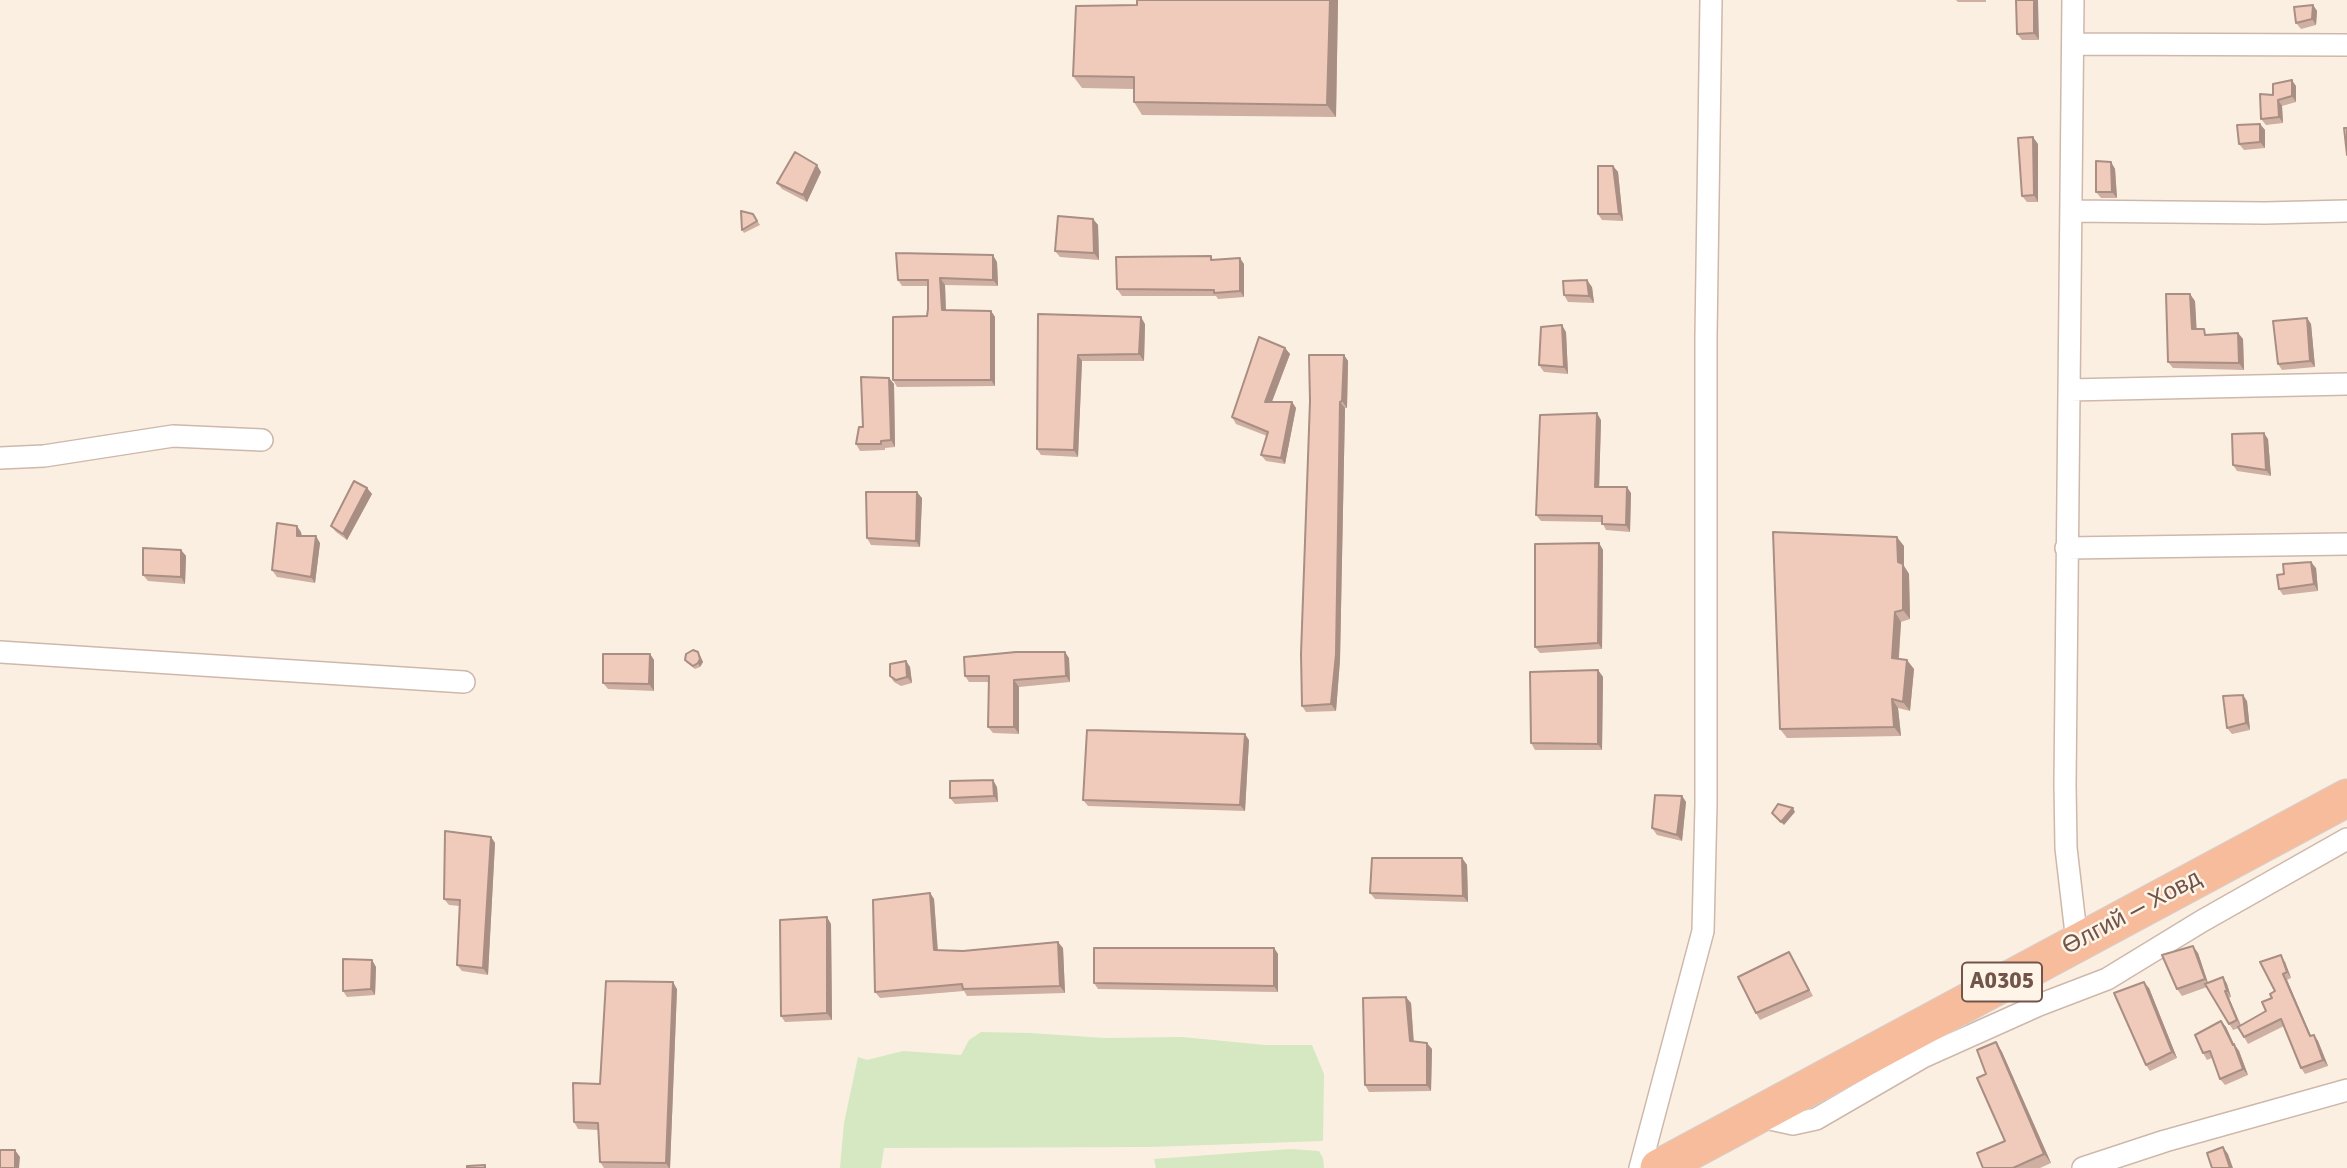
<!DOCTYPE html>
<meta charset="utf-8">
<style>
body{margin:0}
canvas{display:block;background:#fbefe2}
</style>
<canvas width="2347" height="1168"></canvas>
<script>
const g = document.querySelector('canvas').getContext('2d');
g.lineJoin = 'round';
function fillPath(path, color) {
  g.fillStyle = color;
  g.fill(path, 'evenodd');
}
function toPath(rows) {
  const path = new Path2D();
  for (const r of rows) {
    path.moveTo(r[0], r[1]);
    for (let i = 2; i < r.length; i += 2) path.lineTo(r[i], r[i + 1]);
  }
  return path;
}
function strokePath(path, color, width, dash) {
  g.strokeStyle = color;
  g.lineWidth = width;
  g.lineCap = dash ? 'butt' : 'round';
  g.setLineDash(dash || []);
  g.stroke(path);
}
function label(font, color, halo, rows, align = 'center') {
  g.font = font + ' Signika,sans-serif';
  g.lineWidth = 5;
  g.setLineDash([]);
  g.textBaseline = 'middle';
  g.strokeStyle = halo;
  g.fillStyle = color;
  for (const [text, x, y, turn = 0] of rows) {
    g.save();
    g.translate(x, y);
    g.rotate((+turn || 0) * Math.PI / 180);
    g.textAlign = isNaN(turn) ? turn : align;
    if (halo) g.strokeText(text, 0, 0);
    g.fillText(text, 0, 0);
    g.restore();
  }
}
fillPath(toPath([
 [981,1032,1030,1033,1105,1038,1182,1037,1265,1045,1312,1045,1324,1074,1323,1141,1150,1147,884,1148,881,1168,840,1168,844,1123,858,1057,867,1060,903,1051,961,1055,969,1040],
 [1291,1149,1319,1151,1323,1158,1324,1168,1156,1168,1154,1159]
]), '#d5e8c2');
const minor = toPath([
 [2073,0,2065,784,2066,848,2077,942],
 [2073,44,2347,45],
 [2071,211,2265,213,2347,211],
 [2069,390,2347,384],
 [0,458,44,456,173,436,262,440],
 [2066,548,2347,544],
 [0,652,464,682],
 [1756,1116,1793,1124,1816,1119,1923,1057,2039,1005,2107,979,2202,921,2347,839],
 [1640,1168,1703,931,1706,804,1706,336,1711,0],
 [2083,1168,2165,1141,2347,1090]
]);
const trunk = toPath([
 [1659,1168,2347,798]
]);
strokePath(minor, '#ceb8ac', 24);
strokePath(trunk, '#d8cfcc', 39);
strokePath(minor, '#fff', 21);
strokePath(trunk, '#f6bc9c', 37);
fillPath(toPath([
 [1338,0,1336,117,1142,115,1134,102,1134,89,1082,88,1073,76],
 [1956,0,1986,0,1986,2,1958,2],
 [2016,0,2039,40,2022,40,2017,34],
 [2313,5,2317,11,2316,25,2301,29,2296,23],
 [2296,86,2296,102,2282,106,2283,123,2266,125,2261,119,2273,95],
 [2260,124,2265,130,2265,148,2244,150,2239,144],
 [2038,144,2038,202,2027,202,2022,196],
 [2111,162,2115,169,2117,198,2101,198,2096,192],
 [1613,166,1618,172,1623,221,1602,220,1598,214],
 [821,172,807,202,782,189,777,183],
 [753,214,760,225,744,233,742,230],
 [1093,219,1098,225,1099,260,1060,257,1055,251],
 [1211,256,1213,260,1244,264,1244,297,1218,299,1216,296,1122,296,1117,289],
 [997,262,998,286,945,285,946,310,991,311,995,317,995,386,897,387,893,380,927,316,928,309,928,286,902,286,898,280],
 [1592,287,1594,303,1568,302,1564,295],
 [2195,301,2196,329,2208,335,2238,333,2243,339,2244,370,2173,368,2168,362],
 [1038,314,1145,324,1144,361,1082,361,1078,457,1041,455,1037,449],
 [2307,318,2311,324,2315,367,2282,370,2278,364],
 [1566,332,1568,374,1544,372,1539,365],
 [1285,348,1290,354,1272,402,1292,402,1296,408,1285,464,1266,461,1261,455,1267,436,1236,424,1232,417],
 [1344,355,1348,361,1347,408,1345,408,1340,660,1336,711,1306,712,1302,706],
 [889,378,894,384,895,447,885,448,885,450,860,451,856,444,863,427],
 [1601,420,1599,487,1631,493,1630,532,1606,530,1602,522,1541,521,1536,515],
 [2268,439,2271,476,2237,471,2233,465],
 [367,488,372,494,347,540,336,532,331,526],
 [922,498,920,547,871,545,867,538],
 [301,532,302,536,320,543,315,583,277,577,272,570],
 [1599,543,1603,550,1602,649,1540,653,1535,647],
 [1904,546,1904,566,1909,574,1910,619,1901,622,1899,659,1914,669,1910,711,1898,708,1901,736,1787,738,1780,729],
 [181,550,186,556,185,584,148,581,143,575],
 [2316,568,2318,591,2283,595,2279,589],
 [650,654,654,660,654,691,608,689,603,683],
 [700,655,703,662,700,667,695,669,687,663,685,660],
 [1069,658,1070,682,1019,687,1019,734,993,733,988,727,989,682,969,682,965,676],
 [906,661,910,667,912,683,901,686,894,682,890,676],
 [1598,670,1603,677,1602,750,1535,750,1531,743],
 [2247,701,2250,730,2232,734,2227,728],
 [1249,740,1245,811,1088,806,1083,800],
 [997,787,998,802,955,804,950,798],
 [1682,796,1686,802,1682,841,1657,835,1652,828],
 [491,837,495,843,488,975,462,971,457,965,460,906,449,905,444,899],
 [1462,858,1467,865,1468,902,1375,899,1370,893],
 [930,893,934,899,938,950,963,951,1063,948,1065,993,967,996,964,991,880,998,875,992],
 [831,924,832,1020,785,1022,781,1016],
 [1274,948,1278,954,1278,992,1098,989,1094,983],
 [1789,952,1813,996,1760,1020,1756,1013],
 [2198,953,2208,983,2223,977,2227,984,2231,997,2229,998,2241,1025,2266,1011,2275,991,2285,962,2291,978,2287,980,2311,1036,2314,1035,2318,1041,2328,1066,2305,1074,2301,1068,2284,1026,2248,1044,2239,1028,2233,1030,2207,987,2182,996,2177,989],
 [372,960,376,967,375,995,347,997,343,991],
 [2149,988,2177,1058,2150,1071,2146,1065],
 [677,989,670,1168,604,1168,600,1162,598,1130,578,1129,574,1122,600,1084],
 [1411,1003,1414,1042,1432,1049,1431,1091,1369,1092,1365,1085],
 [2221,1021,2226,1027,2234,1044,2239,1051,2248,1075,2225,1085,2220,1079,2212,1058,2207,1060,2203,1053],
 [1996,1042,2002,1052,2051,1163,2040,1168,1983,1168,2005,1141,1986,1074]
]), '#ceafa1');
fillPath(toPath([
 [1330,0,1338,0,1336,117,1327,105],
 [2034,0,2038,0,2039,40,2034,33],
 [2313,5,2317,11,2316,25,2312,19],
 [2292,80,2296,86,2296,102,2292,96],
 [2278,100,2282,106,2283,123,2279,117],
 [2260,124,2265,130,2265,148,2260,142],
 [2033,137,2038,144,2038,202,2034,195],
 [2111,162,2115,169,2117,198,2112,192],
 [817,165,821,172,807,202,803,195],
 [1613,166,1618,172,1623,221,1619,214],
 [1093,219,1098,225,1099,260,1094,253],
 [993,255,997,262,998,286,993,280],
 [1240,258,1244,264,1244,297,1240,291],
 [940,278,945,285,946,316,942,310],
 [1587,280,1592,287,1594,303,1589,296],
 [2190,294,2195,301,2197,335,2192,329],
 [991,311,995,317,995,386,991,380],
 [1141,317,1145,324,1144,361,1139,354],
 [2307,318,2311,324,2315,367,2310,361],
 [1562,325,1566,332,1568,374,1564,367],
 [2238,333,2243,339,2244,370,2239,363],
 [1285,348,1290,354,1269,409,1265,402],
 [1078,355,1082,361,1078,457,1074,450],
 [1344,355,1348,361,1347,408,1342,401],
 [889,378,894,384,895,447,891,440],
 [1292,402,1296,408,1285,464,1281,458],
 [1340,402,1345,408,1340,660,1336,711,1331,704],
 [1597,413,1601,420,1599,493,1595,487],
 [2264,433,2268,439,2271,476,2266,470],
 [1627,487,1631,493,1630,532,1626,525],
 [367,488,372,494,347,540,343,534],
 [917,492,922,498,920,547,916,541],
 [297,526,301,532,302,542,297,536],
 [316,536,320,543,315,583,311,577],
 [1897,537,1904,546,1904,566,1909,574,1910,619,1903,610,1898,562],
 [1599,543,1603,550,1602,649,1598,643],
 [181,550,186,556,185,584,181,577],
 [2311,562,2316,568,2318,591,2314,584],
 [1895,612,1901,622,1898,667,1892,658],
 [698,652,703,662,700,667,698,663],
 [1065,652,1069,658,1070,682,1066,676],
 [650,654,654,660,654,691,649,684],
 [1907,660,1914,669,1910,711,1903,702],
 [906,661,910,667,912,683,907,677],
 [1598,670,1603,677,1602,750,1598,744],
 [1014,680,1019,687,1019,734,1014,727],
 [2243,695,2247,701,2250,730,2246,723],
 [1892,699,1898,708,1901,736,1894,727],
 [1245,734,1249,740,1245,811,1240,805],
 [993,780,997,787,998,802,994,796],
 [1682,796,1686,802,1682,841,1677,835],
 [1793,808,1795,812,1784,825,1781,822],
 [491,837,495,843,488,975,483,968],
 [1462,858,1467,865,1468,902,1463,896],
 [930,893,934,899,938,957,934,950],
 [827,917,831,924,832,1020,827,1013],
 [1058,942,1063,948,1065,993,1060,986],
 [2193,946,2198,953,2209,986,2205,979],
 [1274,948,1278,954,1278,992,1274,986],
 [2281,955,2285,962,2291,978,2287,972],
 [372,960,376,967,375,995,371,989],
 [2283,974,2287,980,2314,1043,2310,1036],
 [2223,977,2227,984,2231,997,2227,991],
 [673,982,677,989,670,1168,669,1168,666,1163],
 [2144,982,2149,988,2177,1058,2172,1052],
 [2225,991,2229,998,2241,1027,2237,1020],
 [1406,997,1411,1003,1414,1048,1410,1041],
 [2221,1021,2226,1027,2236,1049,2234,1044,2239,1051,2248,1075,2243,1069],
 [2314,1035,2318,1041,2328,1066,2323,1060],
 [1996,1042,2002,1052,2051,1163,2044,1154],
 [1427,1043,1432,1049,1431,1091,1427,1085],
 [2223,1147,2228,1154,2233,1168,2230,1168],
 [15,1150,20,1157,19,1168,15,1168]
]), '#a88e83');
const building = toPath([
 [1137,0,1330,0,1327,105,1134,102,1134,77,1073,76,1076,6,1137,5,1137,0],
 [2016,0,2034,0,2034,33,2017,34,2016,0],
 [2313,5,2312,19,2296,23,2294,7,2313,5],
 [2292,80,2292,96,2278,100,2279,117,2261,119,2260,94,2273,95,2273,84,2292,80],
 [2260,124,2260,142,2239,144,2237,125,2260,124],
 [2344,128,2347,128,2347,155,2344,128],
 [2033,137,2034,195,2022,196,2018,138,2033,137],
 [795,152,817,165,803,195,777,183,795,152],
 [2096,161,2111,162,2112,192,2096,192,2096,161],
 [1598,166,1613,166,1619,214,1598,214,1598,166],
 [741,211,753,214,757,221,742,230,741,211],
 [1058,216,1093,219,1094,253,1055,251,1058,216],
 [896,253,993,255,993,280,940,278,942,310,991,311,991,380,893,380,893,317,927,316,928,309,928,280,898,280,896,253],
 [1211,256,1211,260,1240,258,1240,291,1214,293,1214,290,1117,289,1116,257,1211,256],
 [1587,280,1589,296,1564,295,1563,281,1587,280],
 [2166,294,2190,294,2192,329,2204,329,2205,335,2238,333,2239,363,2168,362,2166,294],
 [1038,314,1141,317,1139,354,1078,355,1074,450,1037,449,1038,314],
 [2307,318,2310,361,2278,364,2273,321,2307,318],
 [1562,325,1564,367,1539,365,1541,327,1562,325],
 [1259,337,1285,348,1265,402,1292,402,1281,458,1261,455,1268,432,1232,417,1259,337],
 [1309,355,1344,355,1342,401,1340,402,1336,654,1331,704,1302,706,1301,654,1310,401,1309,355],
 [861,377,889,378,891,440,881,441,881,444,856,444,859,427,863,427,861,377],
 [1597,413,1595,487,1627,487,1626,525,1602,524,1602,516,1536,515,1540,415,1597,413],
 [2264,433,2266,470,2233,465,2232,434,2264,433],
 [354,481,367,488,343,534,331,526,354,481],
 [866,492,917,492,916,541,867,538,866,492],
 [277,523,297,526,297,536,316,536,311,577,272,570,277,523],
 [1773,532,1897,537,1898,562,1903,564,1903,610,1895,612,1892,658,1907,660,1903,702,1892,699,1894,727,1780,729,1773,532],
 [1599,543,1598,643,1535,647,1535,544,1599,543],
 [143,548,181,550,181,577,143,575,143,548],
 [2311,562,2314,584,2279,589,2277,575,2284,574,2283,564,2311,562],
 [693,650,698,652,700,659,698,663,693,666,685,660,686,654,693,650],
 [1016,652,1065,652,1066,676,1014,680,1014,727,988,727,989,676,965,676,964,657,1016,652],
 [603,654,650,654,649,684,603,683,603,654],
 [906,661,907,677,896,680,890,676,890,664,906,661],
 [1598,670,1598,744,1531,743,1530,672,1598,670],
 [2243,695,2246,723,2227,728,2223,696,2243,695],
 [1087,730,1245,734,1240,805,1083,800,1087,730],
 [993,780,994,796,950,798,950,781,993,780],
 [1655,795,1682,796,1677,835,1652,828,1655,795],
 [1778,804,1793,808,1781,822,1772,813,1778,804],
 [445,831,491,837,483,968,457,965,460,900,444,899,445,831],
 [1372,858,1462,858,1463,896,1370,893,1372,858],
 [930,893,934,950,963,951,1058,942,1060,986,963,989,962,984,875,992,873,900,930,893],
 [827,917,827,1013,781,1016,780,920,827,917],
 [2193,946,2205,979,2177,989,2162,955,2193,946],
 [1094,948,1274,948,1274,986,1094,983,1094,948],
 [1789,952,1809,990,1756,1013,1738,977,1789,952],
 [2281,955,2287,972,2283,974,2310,1036,2314,1035,2323,1060,2301,1068,2281,1019,2244,1037,2238,1027,2266,1011,2262,1002,2272,998,2270,994,2275,991,2260,962,2281,955],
 [343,959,372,960,371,989,343,991,343,959],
 [2223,977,2227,991,2225,991,2237,1020,2229,1024,2205,984,2223,977],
 [606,981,673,982,666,1163,600,1162,598,1123,574,1122,573,1083,600,1084,606,981],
 [2144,982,2172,1052,2146,1065,2114,993,2144,982],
 [1406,997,1410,1041,1427,1043,1427,1085,1365,1085,1363,998,1406,997],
 [2221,1021,2233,1045,2234,1044,2243,1069,2220,1079,2210,1051,2203,1053,2195,1035,2221,1021],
 [1996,1042,2044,1154,2013,1168,1983,1168,1977,1153,2005,1141,1977,1078,1986,1074,1977,1050,1996,1042],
 [2223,1147,2230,1168,2212,1168,2207,1153,2223,1147],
 [0,1150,15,1150,15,1168,0,1168,0,1150],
 [485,1165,485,1168,467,1168,467,1166,485,1165]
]);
fillPath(building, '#f0cbbb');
strokePath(building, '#a88e83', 2);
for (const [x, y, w] of [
 [2002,982,80]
]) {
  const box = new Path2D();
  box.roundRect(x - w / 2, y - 19.5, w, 39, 5);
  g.fillStyle = '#fef4e8';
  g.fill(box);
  strokePath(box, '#72544a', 2);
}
label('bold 23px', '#72544a', null, [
 ["A0305",2002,982]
]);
label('24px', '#72544a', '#fef4e8', [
 ["Өлгий — Ховд",2132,913,-28]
]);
</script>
